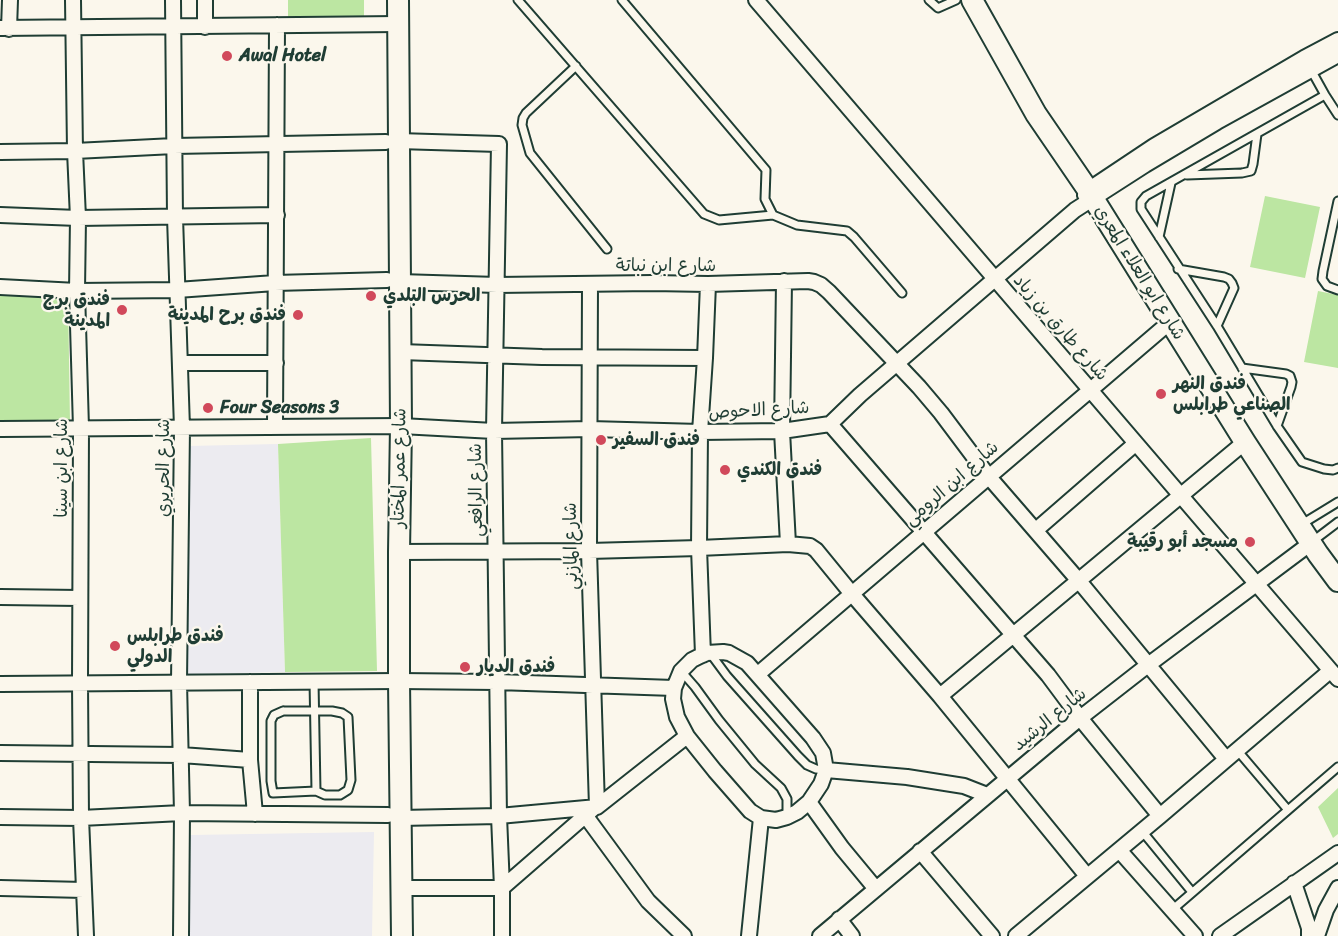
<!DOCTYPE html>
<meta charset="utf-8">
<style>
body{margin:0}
canvas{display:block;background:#fbf7ec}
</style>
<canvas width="1338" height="936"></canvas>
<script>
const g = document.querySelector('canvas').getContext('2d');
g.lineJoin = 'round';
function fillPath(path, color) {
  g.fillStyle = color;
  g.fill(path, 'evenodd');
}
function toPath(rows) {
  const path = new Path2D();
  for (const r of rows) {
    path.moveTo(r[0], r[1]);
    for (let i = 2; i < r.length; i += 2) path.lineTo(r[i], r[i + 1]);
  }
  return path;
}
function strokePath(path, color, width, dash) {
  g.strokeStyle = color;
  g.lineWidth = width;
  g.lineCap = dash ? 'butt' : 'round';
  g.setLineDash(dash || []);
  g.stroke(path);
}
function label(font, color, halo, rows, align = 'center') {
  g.font = font + ' Sriracha,"Playpen Sans Arabic",sans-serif';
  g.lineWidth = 4.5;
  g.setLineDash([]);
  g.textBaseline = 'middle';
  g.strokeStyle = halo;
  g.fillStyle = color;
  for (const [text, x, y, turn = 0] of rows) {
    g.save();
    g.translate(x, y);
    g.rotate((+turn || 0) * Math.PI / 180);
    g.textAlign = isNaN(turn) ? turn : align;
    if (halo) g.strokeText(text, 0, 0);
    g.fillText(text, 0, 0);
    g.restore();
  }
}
fillPath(toPath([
 [278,444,285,672,187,674,188,446],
 [374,832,372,936,189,936,190,835]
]), '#ecebf0');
fillPath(toPath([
 [288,0,364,0,364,18,288,19],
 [1265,196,1320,207,1305,278,1250,267],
 [1318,291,1338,295,1338,368,1304,362],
 [68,295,70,423,0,425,0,296],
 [371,438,377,671,285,672,278,444],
 [1338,788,1338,834,1333,838,1318,807]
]), '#bce6a2');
const lane = toPath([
 [518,0,704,214,719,220,773,215],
 [622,0,766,170,765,199,773,215,797,225,847,231,854,237,902,293],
 [929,0,938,8,956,0],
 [576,66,526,113,523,118,522,125,530,153,607,249],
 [1310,68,1325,95,1338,115],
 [1325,95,1146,196,1141,202,1141,209,1217,326,1277,426,1302,462,1324,469,1333,470,1338,468],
 [1187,175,1242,173,1251,171,1253,164,1257,134],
 [1338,201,1323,271,1322,279,1327,286,1338,290],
 [1159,237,1171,183],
 [1178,269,1224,277,1229,279,1232,283,1234,288,1217,326],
 [1242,368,1286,374,1290,376,1292,382,1291,387,1277,426],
 [1302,524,1338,502],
 [1313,541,1338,522],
 [710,653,727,676,798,756,807,765,816,769,826,770],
 [681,671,695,687,719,720,755,764,781,788,787,799,787,817],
 [314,681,316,791],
 [283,711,332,711,342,713,348,717,351,780,348,790,340,795,325,795,316,791,273,793,271,781,271,721,274,715,283,711],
 [1237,750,1288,810],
 [1142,831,1192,892],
 [1172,910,1338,767]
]);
const street = toPath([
 [73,0,75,151,78,218,77,291,81,428,80,683,81,818,86,936],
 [173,0,175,217,182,428,179,682,182,813,181,936],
 [205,0,205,27],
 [756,0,1338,679],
 [0,28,398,24],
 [9,29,10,0],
 [398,141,499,144,494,431,499,816,502,888,502,936],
 [0,152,75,151,174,146,386,142],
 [1085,195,1088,190,1154,146,1304,58,1338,40],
 [0,215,78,218,277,215],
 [784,281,782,431,788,544],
 [400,282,497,285,652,283,708,284,808,281,814,282,821,285,829,292,919,387,941,413,989,477,1079,581,1226,759],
 [590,284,589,551,597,807],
 [0,287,77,291,177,290,275,283,387,280],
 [401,352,542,357,705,358],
 [181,363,276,363],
 [830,424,1048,675,1080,718,1160,816],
 [275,427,277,25],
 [0,429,401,426,494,431,590,429,700,432,782,431,830,424,860,395,1075,210,1145,165,1217,122,1338,55],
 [1036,530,1135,444],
 [399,552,589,551,699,548,788,544,810,546,816,550,852,594,940,696,1087,876],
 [0,597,80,598],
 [723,652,729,653,747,663,813,738,823,753,826,770,821,784,809,802,797,812,787,817,776,820,761,818,750,811,715,771,687,736,677,717,673,699,674,688,681,671,692,660,700,656,707,653,723,652],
 [703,655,699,548,700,432,705,358,708,284],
 [758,674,1170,322],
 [250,682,250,760,255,814],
 [0,684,399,681,497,682,674,688],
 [940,696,1245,442],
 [0,753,181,755,250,760],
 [826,770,907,777,964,786,987,795],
 [809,802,842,848,876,889],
 [585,815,648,901,684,936],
 [0,817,81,818,182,813,388,815],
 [400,818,499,816,597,807,687,736],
 [1119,850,1195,936],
 [920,851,992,936],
 [1294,883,1309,928,1309,936],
 [0,888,84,890],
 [402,888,502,888,594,808],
 [839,919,852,936],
 [749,936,761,818],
 [820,936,1080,718,1148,665,1311,543],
 [1016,936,1160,816,1330,671],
 [1220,936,1338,853],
 [1317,936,1326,910,1338,888]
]);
const secondary = toPath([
 [398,0,401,426,399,552,399,681,402,936],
 [972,0,1036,114,1088,190,1245,442,1318,554,1338,581]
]);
strokePath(lane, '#1f3d34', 11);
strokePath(street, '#1f3d34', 18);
strokePath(secondary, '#1f3d34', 24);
strokePath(lane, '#fbf7ec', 7);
strokePath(street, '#fbf7ec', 14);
strokePath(secondary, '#fbf7ec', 20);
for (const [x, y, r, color] of [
 [227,56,6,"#d1495b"],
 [371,296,6,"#d1495b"],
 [122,310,6,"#d1495b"],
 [298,315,6,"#d1495b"],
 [1161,394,6,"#d1495b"],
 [208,408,6,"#d1495b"],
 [601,440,6,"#d1495b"],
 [725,470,6,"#d1495b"],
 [1250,542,6,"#d1495b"],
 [115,646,6,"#d1495b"],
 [465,667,6,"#d1495b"]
]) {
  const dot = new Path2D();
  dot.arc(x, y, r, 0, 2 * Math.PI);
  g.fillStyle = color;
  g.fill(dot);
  strokePath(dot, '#fbf7ec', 2);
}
label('bold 18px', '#1f3d34', '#fbf7ec', [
 ["Awal Hotel",239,56],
 ["الحرس البلدي",383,296],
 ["فندق برج",110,300,"right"],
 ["المدينة",110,321,"right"],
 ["فندق برح المدينة",286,315,"right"],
 ["فندق النهر",1173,384],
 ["الصناعي طرابلس",1173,405],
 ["Four Seasons 3",220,408],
 ["فندق السفير",613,440],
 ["فندق الكندي",737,470],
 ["مسجد أبو رقيبة",1238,542,"right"],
 ["فندق طرابلس",127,636],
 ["الدولي",127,657],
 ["فندق الديار",477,667]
], 'left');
label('18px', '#1f3d34', '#fbf7ec', [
 ["شارع ابن نباتة",666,266],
 ["شارع ابو العلاء المعري",1139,273,58],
 ["شارع طارق بن زياد",1060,328,49],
 ["شارع الاحوص",759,411,-3],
 ["شارع ابن سينا",62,468,-90],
 ["شارع الحريري",164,468,-90],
 ["شارع عمر المختار",400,468,-89],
 ["شارع ابن الرومي",952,484,-41],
 ["شارع الرافعي",477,490,-91],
 ["شارع المازني",572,546,-91],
 ["شارع الرشيد",1050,720,-39]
]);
</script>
